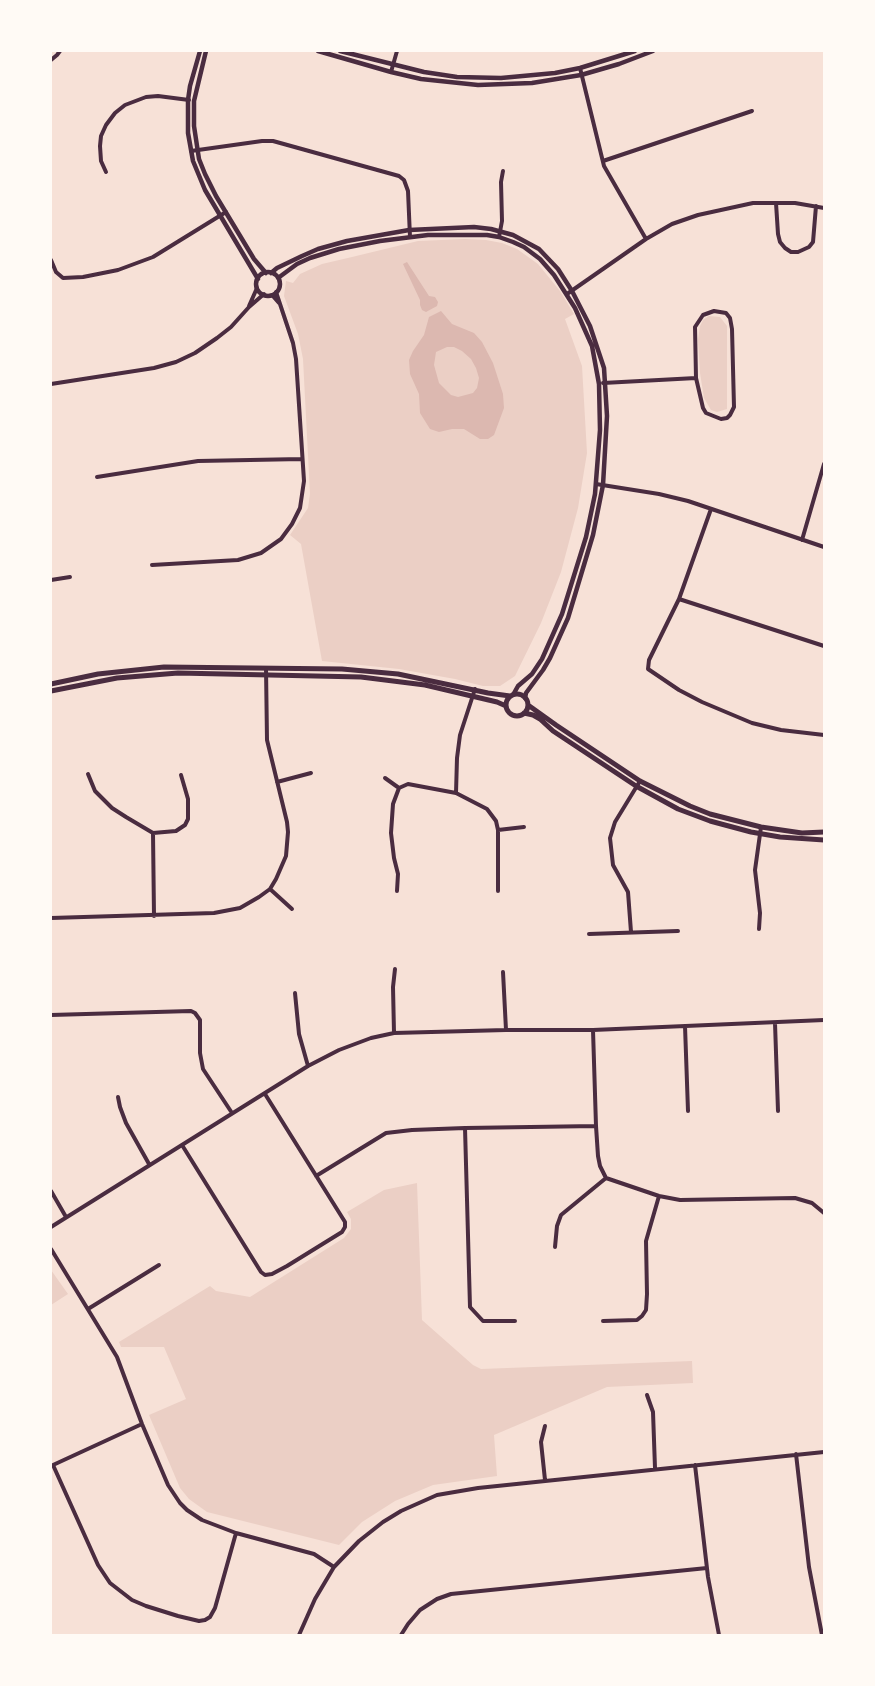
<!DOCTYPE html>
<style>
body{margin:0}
#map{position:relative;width:875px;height:1686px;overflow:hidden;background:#f7e1d7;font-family:"Asap Condensed",sans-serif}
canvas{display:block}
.frame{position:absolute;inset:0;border:52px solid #fffaf5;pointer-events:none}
</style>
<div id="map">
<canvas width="875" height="1686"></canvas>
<div class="frame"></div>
</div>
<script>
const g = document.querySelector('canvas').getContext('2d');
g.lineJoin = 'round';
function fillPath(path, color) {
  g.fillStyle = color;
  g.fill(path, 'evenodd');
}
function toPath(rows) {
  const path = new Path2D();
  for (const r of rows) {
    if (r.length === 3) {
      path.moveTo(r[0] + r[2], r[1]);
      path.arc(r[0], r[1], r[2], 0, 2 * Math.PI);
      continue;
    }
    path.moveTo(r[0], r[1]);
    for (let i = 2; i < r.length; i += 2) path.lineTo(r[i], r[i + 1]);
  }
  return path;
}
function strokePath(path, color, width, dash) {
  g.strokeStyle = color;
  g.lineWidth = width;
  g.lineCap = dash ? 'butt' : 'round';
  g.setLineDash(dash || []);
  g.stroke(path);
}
fillPath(toPath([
 [465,239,486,240,502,243,517,249,538,264,560,291,574,314,565,319,582,366,587,453,578,508,561,572,541,623,515,676,500,686,483,686,455,679,399,669,322,661,301,544,290,535,308,508,310,494,303,359,298,334,284,296,286,281,293,283,300,274,322,264,352,257,418,241],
 [709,316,720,317,727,326,727,409,717,412,711,410,704,398,700,373,698,340,700,326,703,320],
 [417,1183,422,1320,473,1365,481,1369,692,1361,693,1383,607,1387,494,1435,497,1476,433,1485,395,1501,362,1522,339,1545,207,1512,189,1499,180,1488,149,1415,186,1399,164,1347,121,1347,119,1342,210,1286,216,1291,250,1297,344,1238,351,1229,351,1219,347,1212,384,1190],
 [51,1270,68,1294,51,1305]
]), '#ebcfc5');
fillPath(toPath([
 [407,262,429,296,435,297,438,302,437,306,426,312,422,310,420,305,420,300,403,264],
 [441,311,452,324,474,333,482,342,493,363,503,394,504,408,494,435,488,439,480,439,464,429,452,429,439,432,430,429,420,413,419,394,410,374,409,360,413,351,424,335,429,317],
 [447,347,454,347,462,351,471,359,476,368,479,378,477,388,473,393,458,397,451,395,439,383,434,365,436,352]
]), '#dcb8b0');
strokePath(toPath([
 [51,60,57,55,60,51],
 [580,68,604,166,646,239],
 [391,72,397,51],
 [191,151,262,141,273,141,399,176,404,180,408,191,410,237],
 [603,161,752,111],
 [106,172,101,161,100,146,101,136,106,125,115,113,125,105,146,97,158,96,189,100],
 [776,203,778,234,780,242,785,248,791,252,798,252,809,247,813,242,816,206],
 [499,237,502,221,501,182,503,171],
 [51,260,56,272,63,278,83,277,118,270,153,257,226,212],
 [567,294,646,239,672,224,698,215,753,203,795,203,824,208],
 [272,295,279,303],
 [249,306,257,288],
 [714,311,726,313,730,318,732,329,734,407,730,415,727,418,721,419,706,413,703,408,696,378,695,327,703,315,714,311],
 [603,383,696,378],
 [51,384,154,368,176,362,195,353,217,338,231,327,249,307,264,294],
 [97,477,198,461,302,459],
 [596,484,659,494,688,501,824,547],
 [711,509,679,599,649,660,648,669,679,690,702,702,752,723,781,730,824,735],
 [802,540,824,464],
 [152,565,238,560,261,553,281,539,292,524,300,508,304,481,296,359,293,343,276,292],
 [51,580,70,577],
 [679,599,824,646],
 [475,689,460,735,457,758,456,793,487,809,496,821,498,830,498,891],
 [88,774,95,791,112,808,126,817,153,833,154,916],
 [385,778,399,788],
 [277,782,311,773],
 [498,830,524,827],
 [153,833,176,831,185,825,188,819,188,799,181,775],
 [270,889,292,909],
 [397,891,398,874,394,858,391,833,393,804,399,788,408,784,456,793],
 [51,918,214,913,240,908,259,897,270,889,276,879,286,856,288,832,287,822,267,740,266,668],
 [759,929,760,913,755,870,761,827],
 [631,932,628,892,613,865,610,838,615,822,640,781],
 [589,934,678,931],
 [503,972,506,1030],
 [295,993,299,1034,308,1066],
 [51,1015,191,1011,195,1013,200,1020,200,1053,203,1069,232,1113],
 [775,1023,778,1111],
 [685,1026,688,1111],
 [593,1030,596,1126,598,1156,600,1166,606,1178,659,1196,680,1200,795,1198,812,1203,824,1213],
 [394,1033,393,987,395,969],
 [118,1097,120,1107,126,1123,149,1164],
 [465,1128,470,1307,483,1321,515,1321],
 [182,1145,261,1272,265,1275,272,1274,287,1266,342,1232,345,1227,345,1222,265,1094],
 [316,1176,386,1133,412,1130,465,1128,596,1126],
 [51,1191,66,1217],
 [51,1227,308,1066,339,1050,371,1038,394,1033,506,1030,593,1030,824,1020],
 [555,1247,557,1226,561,1215,606,1178],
 [51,1249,117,1357,142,1424,168,1485,180,1503,187,1510,202,1520,236,1533,314,1554,334,1567],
 [88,1309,159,1265],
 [603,1321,637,1320,642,1316,646,1310,647,1294,646,1241,659,1196],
 [647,1395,653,1412,655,1468],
 [142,1424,53,1465,98,1565,110,1583,132,1600,146,1606,178,1616,199,1621,205,1620,210,1617,215,1608,236,1533],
 [796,1454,809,1567,822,1635],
 [695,1465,708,1577,719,1635],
 [545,1480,541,1442,545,1426],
 [299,1635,315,1599,334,1567,359,1541,383,1522,401,1511,437,1495,478,1488,824,1452],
 [401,1635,408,1624,420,1610,437,1599,451,1594,707,1568]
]), '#4a2c40', 4);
strokePath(toPath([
 [200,51,190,86,188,100,188,133,193,161,205,190,258,279],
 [206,51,194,101,194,126,199,159,205,174,216,196,254,259,266,273],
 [318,51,391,72,421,79,478,85,532,83,581,75,619,64,653,51],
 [340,51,424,72,457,77,501,78,555,73,580,68,635,51],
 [268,284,12],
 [271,273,277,268,302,256,318,249,347,241,409,230,474,227,491,229,513,235,539,249,558,269,572,291,590,326,604,368,607,416,603,485,593,535,568,618,550,658,543,670,526,693,525,698],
 [278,278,297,264,310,258,339,249,380,241,428,235,487,235,499,237,513,242,524,247,540,259,554,275,575,308,592,346,599,384,600,430,595,494,586,537,562,614,542,659,532,674,518,686,513,695]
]), '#4a2c40', 4.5);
strokePath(toPath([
 [51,684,98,674,164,667,342,669,398,674,488,693,510,696],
 [51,691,117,678,178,673,361,677,425,685,497,702,506,706],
 [517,705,11],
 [528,705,556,725,640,781,690,806,710,814,761,827,802,833,824,832],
 [524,713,533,715,540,719,553,731,636,786,678,809,710,821,751,832,780,837,824,840]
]), '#4a2c40', 5);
</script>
